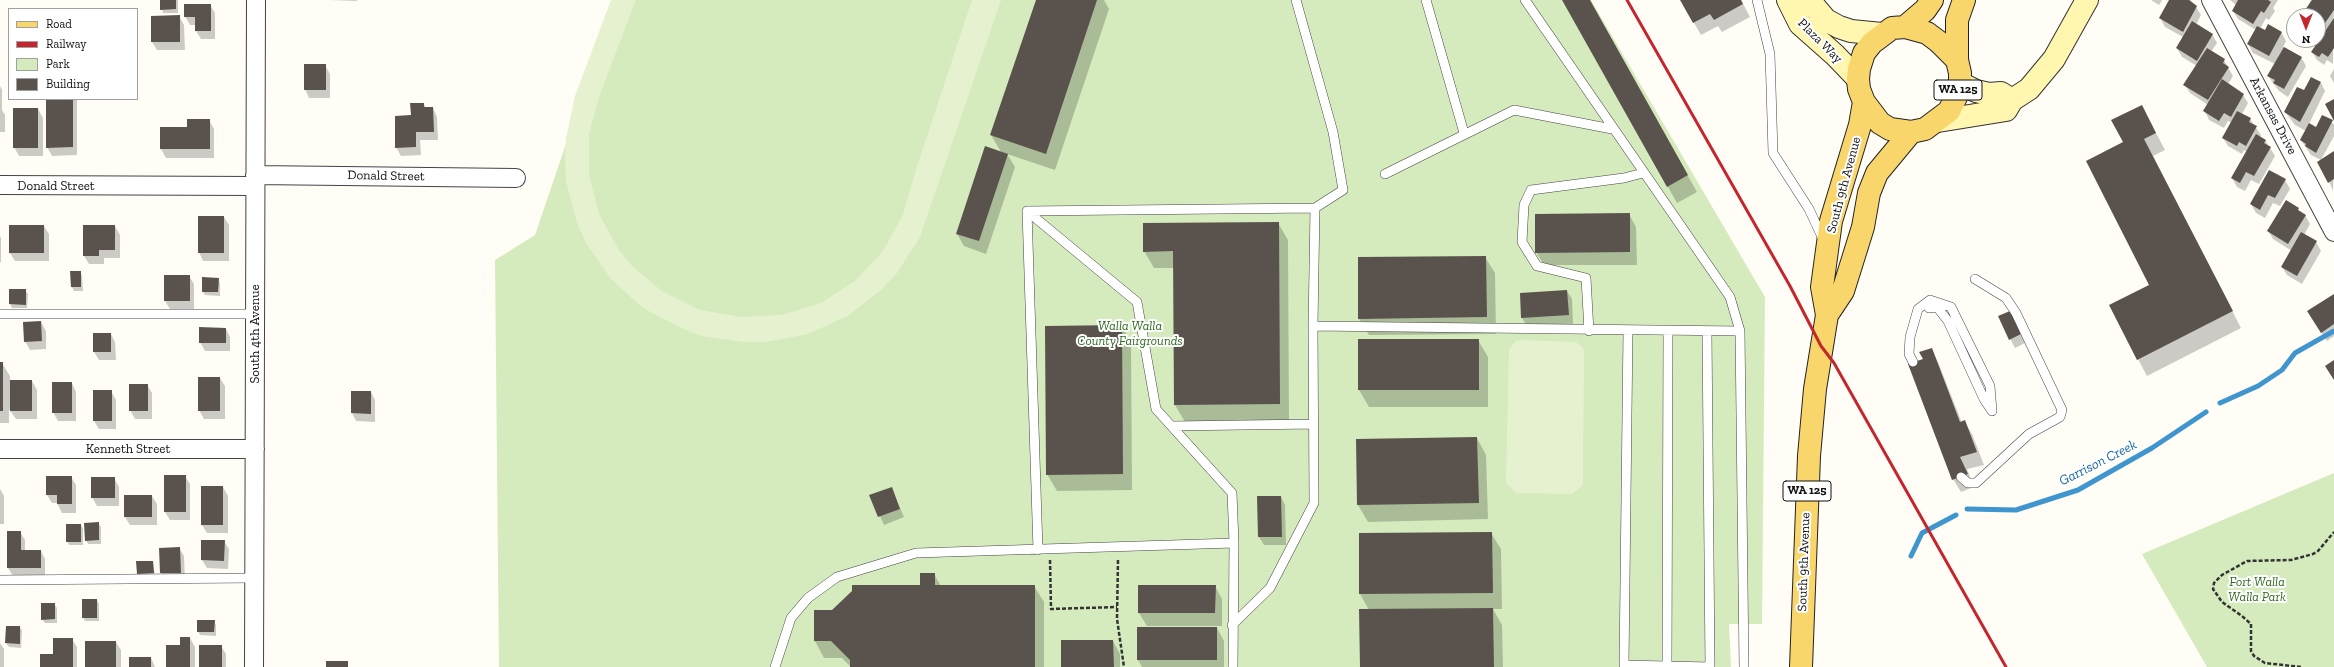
<!DOCTYPE html>
<style>
body{margin:0}
#map{position:relative;width:2334px;height:667px;overflow:hidden;background:#fffdf5;font-family:"Zilla Slab",serif}
canvas{display:block}
.legend{position:absolute;left:8px;top:8px;width:130px;height:92px;box-sizing:border-box;background:#fff;border:1px solid #a0a0a0;margin:0;padding:5px 7px;list-style:none;font-size:12px;color:#111}
.legend li{display:flex;align-items:center;gap:8px;height:20px}
.legend b{width:20px;border:1px solid #a0a0a0}
.north{position:absolute;left:2286px;top:8px;width:40px;height:40px;box-sizing:border-box;background:#fff;border:1px solid #a0a0a0;border-radius:50%;rotate:180deg;font-size:11px;font-weight:700;line-height:16px;text-align:center;color:#111}
.north::after{content:'';display:block;margin:auto;width:14px;height:18px;background:#c4262e;clip-path:polygon(50% 0,100% 100%,50% 72%,0 100%)}
</style>
<div id="map">
<canvas width="2334" height="667"></canvas>
<ul class="legend">
<li><b style="height:5px;background:#f9d66b"></b>Road</li>
<li><b style="height:5px;background:#c4262e"></b>Railway</li>
<li><b style="height:11px;background:#d5ebbd"></b>Park</li>
<li><b style="height:11px;background:#5a524d"></b>Building</li>
</ul>
<div class="north">N</div>
</div>
<script>
const g = document.querySelector('canvas').getContext('2d');
g.lineJoin = 'round';
function fillPath(path, color) {
  g.fillStyle = color;
  g.fill(path, 'evenodd');
}
function toPath(rows) {
  const path = new Path2D();
  for (const r of rows) {
    path.moveTo(r[0], r[1]);
    for (let i = 2; i < r.length; i += 2) path.lineTo(r[i], r[i + 1]);
  }
  return path;
}
function strokePath(path, color, width, dash) {
  g.strokeStyle = color;
  g.lineWidth = width;
  g.lineCap = dash ? 'butt' : 'round';
  g.setLineDash(dash || []);
  g.stroke(path);
}
function label(font, color, halo, rows, align = 'center') {
  g.font = font + ' "Zilla Slab",serif';
  g.lineWidth = 4;
  g.setLineDash([]);
  g.textBaseline = 'middle';
  g.strokeStyle = halo;
  g.fillStyle = color;
  for (const [text, x, y, turn = 0] of rows) {
    g.save();
    g.translate(x, y);
    g.rotate((+turn || 0) * Math.PI / 180);
    g.textAlign = isNaN(turn) ? turn : align;
    if (halo) g.strokeText(text, 0, 0);
    g.fillText(text, 0, 0);
    g.restore();
  }
}
fillPath(toPath([
 [615,0,1591,0,1765,297,1762,624,1729,624,1731,667,499,667,495,260,535,235],
 [2334,473,2334,667,2207,667,2142,554]
]), '#d5ebbd');
fillPath(toPath([
 [611,0,636,0,600,94,589,134,589,175,599,214,619,250,632,266,663,292,700,310,741,317,782,315,821,303,855,281,883,251,903,215,914,176,972,0,1001,0,920,237,897,273,882,289,848,316,808,334,766,342,744,342,701,336,681,328,643,308,611,279,586,243,577,223,566,181,565,160,566,138,575,96],
 [1517,340,1576,342,1584,349,1583,485,1572,494,1516,493,1506,483,1509,349]
]), '#e6f2cf');
fillPath(toPath([
 [161,0,178,0,178,13,163,13],
 [330,0,357,0,357,1],
 [1037,0,1104,0,1109,9,1055,170,1007,154,1015,167,986,254,964,246,957,234,1001,152,991,135],
 [1563,0,1589,0,1697,192,1677,203],
 [1681,0,1741,0,1750,17,1722,32,1718,26,1701,35],
 [2151,0,2162,0,2159,5],
 [2170,0,2190,0,2196,7,2201,15,2196,25,2212,34,2217,43,2211,52,2224,60,2233,76,2228,84,2243,95,2248,103,2242,114,2250,119,2261,135,2260,137,2265,140,2275,156,2259,184,2251,180,2245,191,2237,187,2232,178,2247,152,2244,150,2242,154,2228,146,2223,138,2232,123,2228,121,2224,128,2209,120,2205,111,2208,105,2190,93,2185,85,2197,66,2182,57,2177,48,2183,37,2165,27,2160,18],
 [2230,0,2278,0,2273,8,2275,11,2269,20,2266,18,2260,29,2265,32,2281,32,2286,41,2283,47,2301,57,2306,66,2288,97,2279,91,2268,76,2275,64,2253,53,2248,44,2256,30,2238,19,2233,11,2236,5],
 [2311,0,2334,0,2333,64,2327,60,2324,65,2317,60,2312,52,2327,29,2318,23,2318,16,2309,16,2306,10],
 [210,5,215,13,215,39,201,39,196,31,196,25,190,25,185,16],
 [179,16,184,25,185,50,157,50,152,42],
 [325,65,330,74,330,98,309,98,305,89],
 [2334,69,2334,83,2330,76],
 [2321,83,2325,91,2309,124,2316,128,2323,116,2334,124,2334,136,2321,160,2334,153,2333,191,2321,160,2311,155,2301,140,2306,131,2295,125,2285,112,2304,92],
 [0,86,2,90,2,110,5,115,5,132,0,132],
 [47,99,77,99,77,155,52,156,47,147],
 [424,104,426,108,433,108,437,117,438,140,420,140,421,155,401,156,396,147,412,116],
 [2142,106,2165,150,2153,156,2241,328,2147,376,2110,306,2150,285,2124,143],
 [38,109,43,118,43,156,19,156,14,147],
 [209,120,214,129,214,158,166,158,161,149,161,128,188,128],
 [2285,180,2290,189,2280,206,2273,203,2265,218,2256,213,2251,204],
 [2287,201,2305,215,2310,224,2304,235,2316,242,2321,251,2302,284,2287,275,2282,267,2292,251,2273,239,2268,231],
 [1629,214,1636,227,1637,265,1544,265,1536,252],
 [224,217,229,225,229,261,203,261,199,252],
 [1278,223,1288,240,1289,421,1185,422,1175,405,1174,268,1154,268,1144,251],
 [10,226,44,226,49,234,49,261,15,261,10,253],
 [84,226,115,226,120,235,120,258,104,258,104,264,89,264,84,256],
 [0,236,1,238,1,262,0,262],
 [1485,257,1495,273,1496,334,1369,335,1359,319],
 [71,272,80,272,82,276,83,291,74,291,72,287],
 [189,276,194,284,194,309,170,309,165,301],
 [218,279,220,283,220,296,205,295,203,292],
 [25,290,28,294,27,308,12,308,10,304],
 [1567,291,1572,299,1573,324,1527,326,1522,318,1521,294],
 [2334,295,2334,336,2327,341,2313,320],
 [2010,312,2025,343,2015,348,1999,317],
 [41,322,46,331,46,349,30,350,25,341],
 [1122,326,1131,343,1132,490,1057,491,1047,474],
 [226,329,230,337,230,351,205,351,200,342],
 [111,334,115,342,116,360,99,360,94,352],
 [1359,340,1478,340,1488,357,1488,407,1369,407,1359,390],
 [1931,349,1938,362,1962,423,1964,421,1972,434,1984,465,1967,469,1974,487,1961,492,1953,479,1924,360],
 [0,363,2,363,10,376,10,381,32,381,37,390,37,419,16,419,9,409,9,423,0,423],
 [220,378,225,386,225,419,204,419,199,410],
 [72,383,76,392,76,421,58,421,53,412],
 [147,385,152,393,152,419,135,419,130,410],
 [111,391,116,400,116,429,99,429,94,421],
 [371,392,375,400,375,422,356,421,352,413],
 [1477,438,1486,455,1488,519,1368,522,1358,505],
 [165,476,185,476,190,484,190,520,170,520,165,512],
 [47,477,71,477,76,485,76,513,62,513,57,503,52,503,47,495],
 [114,478,119,487,119,506,97,506,92,497],
 [223,487,228,496,228,533,207,533,202,525],
 [891,488,904,517,884,525,871,496],
 [0,489,4,496,4,524,0,524],
 [125,496,152,496,157,504,157,525,130,525,125,517],
 [1281,497,1285,505,1286,545,1264,545,1259,537],
 [98,523,101,527,101,544,88,544,86,540],
 [81,525,83,529,83,545,69,545,67,541],
 [20,532,25,540,25,551,41,551,45,559,45,576,13,576,8,568],
 [1491,533,1501,549,1502,609,1493,609,1502,625,1503,667,1361,667,1369,610,1360,594,1360,534],
 [224,541,229,549,228,569,207,568,202,560],
 [179,548,184,556,185,581,166,582,161,573,160,549],
 [153,562,155,577,140,578,138,574],
 [934,574,941,586,1034,586,1044,602,1044,667,851,667,842,658,824,658,815,641,815,611,832,611,921,586],
 [1215,586,1222,599,1222,626,1147,626,1139,613],
 [97,600,99,604,99,621,85,621,83,617],
 [54,604,57,608,57,623,45,623,42,619],
 [214,621,216,625,216,636,200,635,198,631],
 [7,627,20,627,22,631,21,648,9,647,6,643],
 [1217,628,1224,641,1224,667,1142,667,1138,660],
 [190,638,195,647,195,667,167,667,181,646],
 [72,639,77,647,77,667,41,667],
 [1113,641,1120,654,1120,667,1062,667],
 [116,642,121,650,121,667,86,667],
 [0,643,4,649,4,667,0,667],
 [221,646,226,654,226,667,200,667],
 [151,658,155,667,130,667]
]), '#0003');
strokePath(toPath([
 [2220,403,2258,386,2282,370,2295,353,2334,331],
 [1967,509,2016,510,2078,490,2152,448,2206,412],
 [1911,556,1922,533,1956,515]
]), '#3f96cf', 5);
fillPath(toPath([
 [160,0,176,0,176,9,160,10],
 [1036,0,1097,0,1046,154,990,135],
 [1562,0,1590,0,1688,175,1667,187],
 [1680,0,1741,0,1743,4,1714,20,1710,14,1693,23],
 [2169,0,2189,0,2197,6,2183,32,2159,18],
 [2238,0,2268,0,2271,2,2264,13,2261,11,2253,24,2232,11],
 [2312,0,2334,0,2334,10,2325,23,2318,19,2318,16,2314,16,2305,10],
 [184,4,211,4,211,31,195,31,195,17,184,17],
 [180,15,180,42,151,42,151,16],
 [2334,18,2334,48,2328,57,2322,53,2319,57,2311,52],
 [2192,21,2213,34,2197,61,2176,48],
 [2268,24,2282,32,2269,56,2247,44,2257,26,2265,30],
 [2284,47,2302,57,2284,89,2273,83,2275,80,2267,76],
 [2207,48,2225,59,2223,63,2229,67,2208,100,2183,85],
 [304,64,326,64,326,90,304,90],
 [2311,77,2321,82,2300,122,2284,112,2297,87,2304,90],
 [2222,79,2244,94,2231,117,2224,113,2219,121,2203,111],
 [46,99,73,99,73,147,46,148],
 [2334,99,2334,121,2325,104],
 [410,103,424,103,424,107,433,107,434,132,416,132,416,147,395,148,395,116,411,115],
 [2142,105,2156,133,2144,139,2233,311,2137,360,2109,305,2149,285,2086,161,2123,142,2111,120],
 [13,108,38,108,38,148,13,148],
 [2237,111,2251,118,2249,122,2257,126,2246,146,2239,142,2237,146,2222,138],
 [2322,115,2333,120,2316,153,2305,146,2306,144,2300,140,2309,123,2316,127],
 [187,119,210,119,210,149,160,149,160,127,187,127],
 [2256,134,2266,140,2264,143,2271,147,2254,176,2246,172,2240,183,2231,178],
 [985,146,1008,154,979,241,956,234],
 [2334,151,2334,179,2328,183,2317,162],
 [2269,170,2286,179,2275,198,2268,195,2260,210,2250,204],
 [2286,200,2299,208,2298,210,2306,215,2288,244,2267,231],
 [1630,213,1630,252,1535,253,1535,214],
 [198,216,224,216,224,253,198,253],
 [1279,222,1280,404,1174,405,1173,251,1143,252,1143,223],
 [9,225,44,225,44,253,9,253],
 [83,225,115,225,115,250,99,250,99,256,83,256],
 [2301,232,2317,241,2297,276,2281,267],
 [1486,256,1487,317,1358,319,1358,257],
 [70,271,81,271,81,287,71,287],
 [164,275,190,275,190,301,164,301],
 [202,277,219,278,218,292,202,292],
 [9,289,26,289,26,305,9,304],
 [1567,290,1569,315,1521,318,1520,293],
 [2334,294,2334,324,2321,333,2307,311],
 [2010,311,2021,334,2009,340,1998,316],
 [41,321,42,341,24,342,23,322],
 [1122,325,1123,474,1046,475,1045,326],
 [199,327,226,328,226,343,199,343],
 [93,333,111,333,111,352,93,352],
 [1358,339,1479,339,1479,390,1358,390],
 [1932,348,1960,422,1965,420,1977,452,1960,457,1968,474,1952,480,1908,364,1923,359,1919,352],
 [2334,360,2334,380,2325,366],
 [0,362,3,362,3,411,0,411],
 [198,377,220,377,220,411,198,411],
 [10,380,32,380,32,411,10,411],
 [52,382,72,382,72,413,52,413],
 [129,384,148,384,148,411,129,411],
 [93,390,112,390,112,421,93,421],
 [351,391,371,391,371,414,351,413],
 [1477,437,1479,503,1357,505,1356,439],
 [164,475,186,475,186,512,164,512],
 [46,476,72,476,72,504,57,504,57,495,46,495],
 [91,477,115,477,115,498,91,498],
 [201,486,223,486,223,525,201,525],
 [892,487,900,509,878,517,869,495],
 [124,495,152,495,152,517,124,517],
 [1257,496,1281,496,1282,537,1258,537],
 [99,522,99,540,85,541,84,523],
 [66,524,81,524,81,542,66,542],
 [7,531,21,531,21,550,41,550,41,568,7,568],
 [1492,532,1493,593,1359,594,1359,533],
 [201,540,225,540,224,561,201,560],
 [180,547,181,573,160,573,159,548],
 [136,561,153,561,154,573,137,574],
 [920,573,935,573,935,585,1035,585,1035,667,850,667,850,660,831,641,814,641,814,610,832,610,852,591,852,585,920,585],
 [1138,585,1216,585,1215,613,1138,613],
 [82,599,97,599,97,618,82,618],
 [41,603,55,603,55,619,41,620],
 [1493,608,1494,667,1360,667,1359,609],
 [197,620,215,620,214,632,197,632],
 [6,626,20,626,20,644,5,643],
 [1137,627,1217,627,1217,660,1137,660],
 [180,637,190,637,190,667,166,667,166,645,180,645],
 [53,638,73,638,73,667,40,667,40,654,53,654],
 [1061,640,1113,640,1114,667,1061,667],
 [85,641,116,641,116,667,85,667],
 [199,645,222,645,222,667,199,667],
 [129,657,151,657,151,667,129,667],
 [326,661,348,661,348,667,326,667]
]), '#5a524d');
const lane = toPath([
 [1296,0,1333,132,1343,190,1315,208],
 [1426,0,1464,133],
 [1757,0,1770,54,1773,153,1809,209,1823,239],
 [1385,174,1514,110,1612,129],
 [1027,211,1315,208,1313,326,1314,503,1270,588,1232,625],
 [1027,211,1137,302,1156,409,1232,493,1234,543],
 [1027,211,1038,550],
 [1929,308,1937,307,1948,321,1984,399,1992,411],
 [0,314,255,314],
 [1313,326,1740,331,1730,297,1525,0],
 [1589,331,1586,278,1537,266,1522,242,1524,205,1531,190,1624,178,1643,173],
 [1628,331,1624,665,1710,667,1707,332],
 [1740,331,1744,667],
 [1913,362,1909,354,1910,337,1918,309,1930,300,1951,307,1990,386,1992,411],
 [1172,426,1314,424],
 [1961,477,1968,483,1976,483,2029,434,2060,417,2062,410,2016,313,2006,298,1975,279],
 [0,580,255,578],
 [775,667,791,618,808,598,837,577,916,553,1234,543,1233,667],
 [1667,667,1668,332]
]);
const street = toPath([
 [2211,0,2334,232],
 [255,175,516,178],
 [0,185,255,186],
 [0,449,255,449],
 [254,667,256,0]
]);
const secondary = toPath([
 [1788,0,1800,24,1835,55,1858,79],
 [1809,0,1826,20,1839,27,1851,31,1882,34],
 [1960,83,1976,91,1989,94,2001,93,2012,100],
 [1938,121,2006,110,2012,100,2029,89,2054,59,2087,0]
]);
const primary = toPath([
 [1905,27,1927,33,1939,42,1957,60,1960,73,1960,83,1956,97,1949,111,1925,129,1911,132,1890,129,1880,123,1864,102,1859,89,1858,79,1859,69,1864,53,1872,43,1892,28,1905,27],
 [1905,27,1925,10,1932,0],
 [1957,60,1957,20,1964,0],
 [1827,315,1843,291,1863,227,1869,193,1877,173,1911,132],
 [1801,667,1809,456,1815,389,1827,315,1822,287,1831,221,1860,125,1864,102]
]);
strokePath(lane, '#444', 10);
strokePath(street, '#444', 20);
strokePath(secondary, '#333', 24);
strokePath(primary, '#222', 24);
strokePath(toPath([
 [1050,560,1051,609,1117,607],
 [1118,560,1117,619,1124,667],
 [2301,667,2265,663,2254,656,2251,651,2251,624,2242,616,2222,602,2213,589,2214,583,2222,575,2247,561,2291,560,2313,554,2318,551,2334,532]
]), '#333', 2.5, [4, 2]);
strokePath(lane, '#fff', 9);
strokePath(street, '#fff', 18);
strokePath(secondary, '#fff6b0', 22);
strokePath(primary, '#f9d66b', 22);
strokePath(toPath([
 [1627,0,1790,286,1821,346,1834,363,2006,667]
]), '#c4262e', 3);
for (const [x, y, w] of [
 [1958,90,48],
 [1807,491,48]
]) {
  const box = new Path2D();
  box.roundRect(x - w / 2, y - 10, w, 20, 3);
  g.fillStyle = '#fff';
  g.fill(box);
  strokePath(box, '#111', 1);
}
label('bold 12px', '#111', null, [
 ["WA 125",1958,90],
 ["WA 125",1807,491]
]);
label('13px', '#111', '#fff', [
 ["Plaza Way",1820,41,45],
 ["Arkansas Drive",2273,116,62],
 ["Donald Street",386,176,1],
 ["South 9th Avenue",1844,185,-75],
 ["Donald Street",56,186],
 ["South 4th Avenue",255,334,-90],
 ["Kenneth Street",128,449],
 ["South 9th Avenue",1804,562,-88]
]);
label('italic 13px', '#2f6b1f', '#fff', [
 ["Walla Walla",1130,326],
 ["County Fairgrounds",1130,341],
 ["Fort Walla",2257,582],
 ["Walla Park",2257,597]
]);
label('italic 14px', '#1768a6', '#fff', [
 ["Garrison Creek",2098,463,-27]
]);
</script>
